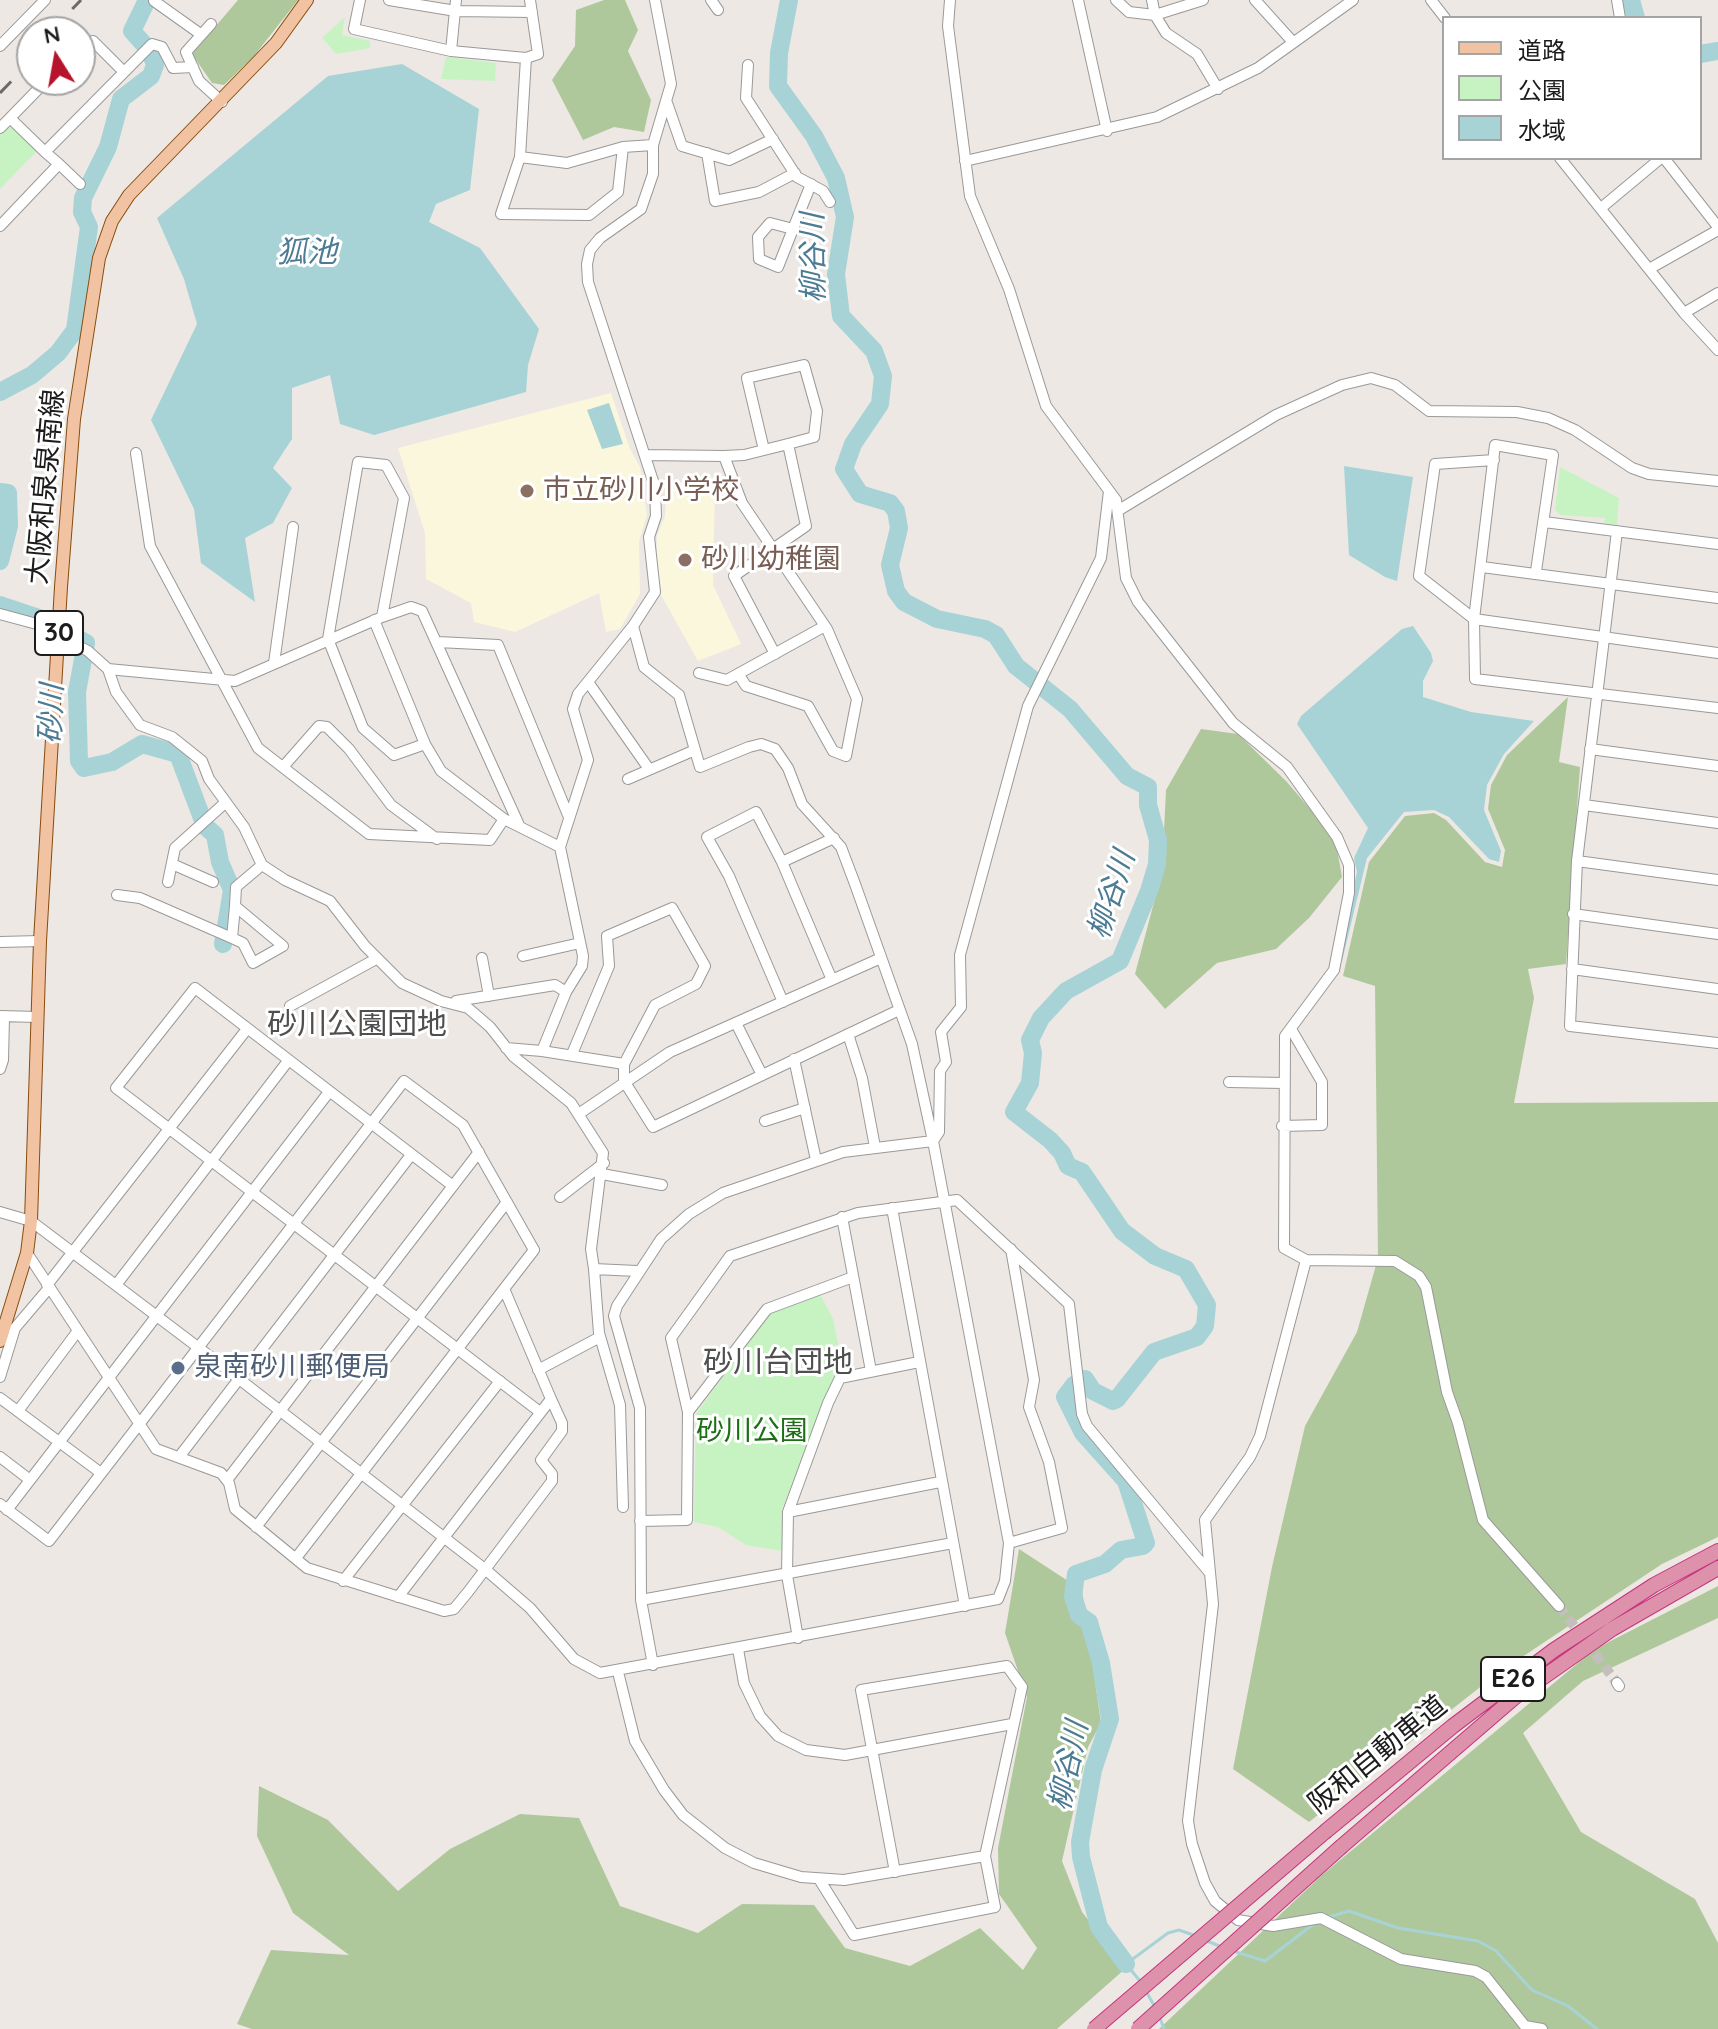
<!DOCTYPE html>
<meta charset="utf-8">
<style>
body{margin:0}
#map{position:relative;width:1718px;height:2029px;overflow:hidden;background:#ede8e3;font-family:Quicksand,"Noto Sans JP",sans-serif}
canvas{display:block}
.legend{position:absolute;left:1442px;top:16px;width:260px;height:144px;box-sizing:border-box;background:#fff;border:2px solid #a4a4a4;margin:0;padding:10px 14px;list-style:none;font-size:24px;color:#1c1c1c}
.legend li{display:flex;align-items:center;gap:16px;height:40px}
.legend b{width:40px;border:2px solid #a4a4a4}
.north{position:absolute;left:16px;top:16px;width:80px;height:80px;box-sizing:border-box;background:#fff;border:2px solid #a4a4a4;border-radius:50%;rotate:349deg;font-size:22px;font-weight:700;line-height:32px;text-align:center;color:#1c1c1c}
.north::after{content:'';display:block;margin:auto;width:28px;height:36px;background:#b6132c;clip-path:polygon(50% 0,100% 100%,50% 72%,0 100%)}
</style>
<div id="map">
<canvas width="1718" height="2029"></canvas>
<ul class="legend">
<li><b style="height:10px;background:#f2c3a2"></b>道路</li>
<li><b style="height:22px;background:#c7f3c3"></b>公園</li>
<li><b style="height:22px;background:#a7d3d6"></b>水域</li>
</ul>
<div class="north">N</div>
</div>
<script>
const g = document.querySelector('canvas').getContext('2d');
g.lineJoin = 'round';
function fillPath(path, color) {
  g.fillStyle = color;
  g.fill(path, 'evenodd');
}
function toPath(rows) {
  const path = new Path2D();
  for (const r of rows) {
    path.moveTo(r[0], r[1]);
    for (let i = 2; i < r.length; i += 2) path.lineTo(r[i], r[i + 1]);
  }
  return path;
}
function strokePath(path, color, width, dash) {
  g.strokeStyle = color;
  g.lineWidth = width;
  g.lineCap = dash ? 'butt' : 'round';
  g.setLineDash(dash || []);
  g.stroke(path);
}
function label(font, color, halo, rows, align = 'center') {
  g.font = font + ' Quicksand,"Noto Sans JP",sans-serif';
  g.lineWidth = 6;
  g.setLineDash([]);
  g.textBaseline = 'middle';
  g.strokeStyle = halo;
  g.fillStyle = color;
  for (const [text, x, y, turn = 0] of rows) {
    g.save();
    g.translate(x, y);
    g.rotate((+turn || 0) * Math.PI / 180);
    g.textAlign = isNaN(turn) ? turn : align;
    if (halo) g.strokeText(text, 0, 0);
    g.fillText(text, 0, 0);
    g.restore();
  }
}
fillPath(toPath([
 [611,393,630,449,640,467,647,515,639,541,640,594,620,629,606,632,599,593,515,632,474,622,471,603,426,579,425,533,398,448],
 [667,482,715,484,713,585,741,644,698,661,656,586,657,536,665,516]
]), '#fbf7dd');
fillPath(toPath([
 [238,0,298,0,254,56,224,85,212,83,192,54],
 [604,0,625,0,638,30,628,51,651,100,644,132,614,127,583,140,552,80,575,46,576,10],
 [1568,697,1559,762,1580,767,1566,964,1528,969,1534,998,1514,1103,1718,1102,1718,1537,1662,1564,1498,1673,1309,1822,1233,1769,1272,1567,1305,1426,1357,1332,1378,1258,1375,986,1343,976,1369,862,1405,816,1434,813,1446,820,1485,862,1502,867,1505,850,1488,809,1491,785,1507,755],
 [1201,729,1238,734,1286,781,1335,838,1342,877,1309,918,1276,949,1217,963,1165,1009,1135,974,1162,872,1166,790],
 [1019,1549,1082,1590,1101,1723,1088,1747,1062,1861,1082,1912,1126,1968,1057,2029,252,2029,237,2024,271,1950,349,1955,293,1913,257,1836,259,1786,328,1820,398,1891,450,1849,520,1814,579,1818,620,1906,698,1933,742,1904,814,1905,845,1948,910,1966,980,1928,1023,1970,1037,1948,999,1894,998,1848,1027,1697,1005,1633],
 [1718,1586,1718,1618,1583,1681,1523,1733,1581,1832,1695,1899,1718,1943,1718,2029,1159,2029,1322,1875,1595,1649]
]), '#afc89b');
fillPath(toPath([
 [345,17,342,35,370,41,370,48,336,54,322,38],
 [446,57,496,63,495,81,441,79],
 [7,128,13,128,37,151,0,189,0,135],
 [1560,467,1619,498,1617,525,1604,523,1605,518,1561,515,1555,510],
 [820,1294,833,1319,838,1344,831,1348,837,1373,782,1509,782,1551,746,1545,718,1527,694,1522,696,1414,769,1312]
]), '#c7f3c3');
fillPath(toPath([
 [402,64,479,109,470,190,436,204,429,222,480,248,539,329,528,365,526,392,374,435,340,424,330,375,292,388,292,439,273,468,292,488,273,523,245,538,255,602,201,563,194,509,151,420,197,324,184,279,157,218,328,76],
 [609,403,623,444,602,449,587,410],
 [1344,466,1413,477,1397,581,1385,577,1349,555],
 [1413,626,1431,653,1433,661,1423,681,1423,697,1471,712,1534,721,1504,754,1487,785,1484,810,1501,851,1499,862,1489,859,1449,817,1434,810,1404,812,1367,858,1342,961,1338,960,1357,872,1354,858,1368,828,1297,724,1301,716,1402,629]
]), '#a7d3d6');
strokePath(toPath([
 [1329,1917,1349,1911,1398,1928,1478,1941,1496,1951,1532,1990,1568,2006,1597,2029],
 [1207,1941,1222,1947],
 [1233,1951,1265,1961,1315,1923],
 [1140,1981,1126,1964,1168,1933,1179,1930,1196,1936],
 [1146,1991,1156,2009],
 [1159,2015,1164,2029]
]), '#a7d3d6', 3);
strokePath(toPath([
 [789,0,779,53,778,86,814,136,836,178,845,217,836,274,841,316,874,351,883,376,880,404,853,444,844,469,860,494,890,503,896,511,899,528,890,565,896,591,904,602,937,619,985,629,996,635,1016,666,1070,709,1127,776,1148,787,1148,805,1158,840,1157,864,1149,891,1120,961,1066,991,1041,1018,1030,1040,1033,1053,1030,1083,1014,1112,1050,1140,1062,1153,1068,1166,1082,1172,1122,1231,1155,1256,1186,1269,1207,1305,1205,1326,1197,1337,1154,1352,1117,1399,1113,1401,1093,1391,1085,1379,1074,1385,1065,1397,1083,1433,1126,1481,1146,1543,1143,1546,1121,1550,1105,1564,1076,1574,1073,1596,1079,1615,1089,1622,1101,1663,1110,1719,1093,1770,1080,1842,1081,1857,1099,1927,1126,1964],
 [1631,0,1636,18],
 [1700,54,1718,51],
 [0,392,32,375,58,353,75,330,89,227,82,212,83,198,108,147,121,99,151,76,155,65,150,51,132,31,147,0],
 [0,492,8,493,9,526,0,561],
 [0,605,42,619,86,643,77,692,79,761,84,768,112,762,142,744,178,754,205,826,215,835,220,862,232,890,223,944]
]), '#a7d3d6', 18);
strokePath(toPath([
 [1559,1606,1617,1683]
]), '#c3bfbb', 10, [10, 5]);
const minor = toPath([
 [360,0,354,29,451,51,526,58,538,54,530,0],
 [389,0,456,11,532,12],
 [711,0,718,10],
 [950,0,948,26,970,196,1009,289,1046,406,1116,500,1126,578,1138,602,1233,723,1287,767,1337,837,1349,865,1349,893,1334,970,1285,1036,1284,1248,1306,1260,1395,1261,1419,1276,1426,1287,1447,1392,1458,1423,1483,1520,1559,1606],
 [1078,0,1107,131],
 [1116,0,1129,12,1155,15,1203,0],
 [1152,0,1155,15,1166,33,1197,54,1218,89],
 [1255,0,1292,41],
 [1431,0,1445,18],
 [1617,0,1620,18],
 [154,1,199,33],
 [211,24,186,52,199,81,222,102],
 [80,45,93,41,124,72],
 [0,46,45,0],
 [451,51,456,0],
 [526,58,520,157,501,214,589,215,618,192,623,147,653,145],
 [748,65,746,98,797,177,823,191,830,202],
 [667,103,682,146,729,160,773,139],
 [10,118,47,80],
 [0,128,10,118,45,152],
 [707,153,715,201,759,192,795,173],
 [520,157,567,163,623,147],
 [1560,158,1684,313,1718,350],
 [1664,158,1718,227],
 [965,161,1157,117,1258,68,1353,0],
 [59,164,80,184],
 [1601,208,1661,158],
 [0,226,59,164,45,152,152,44,162,47,173,68,193,67],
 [793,229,770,223,758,237,759,259,778,267,793,229,811,184],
 [1649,269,1718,230],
 [1684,313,1718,293],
 [136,453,150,546,258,748,369,834,490,840,504,819],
 [645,455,724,456,742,503,827,629,857,699,846,756,833,751,808,706,746,686,739,675],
 [724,456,744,455,788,444,814,437,817,411,804,365,747,378,764,450],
 [1494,460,1435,464,1419,576,1474,619,1718,653],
 [1119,510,1276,415,1342,385,1371,378,1395,385,1429,411,1517,412,1548,418,1575,430,1632,468,1649,474,1718,481],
 [1544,522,1718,544],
 [1617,531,1577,861,1570,1026,1718,1043],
 [1482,567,1718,598],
 [1536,571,1553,455,1495,445,1474,619,1475,679,1718,708],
 [0,614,59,630],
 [382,617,404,498,386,465,358,462,328,639,363,728,394,755,425,744],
 [374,620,425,744,441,771,504,819,560,847],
 [59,636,88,651,108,669,116,692,140,725,172,737,202,761,209,779,244,827,262,865,285,880,330,901,365,946,402,983,441,1001,468,1008,490,1027,513,1056,571,1103,603,1153,591,1249,594,1269,637,1271],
 [438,642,498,645,568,815],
 [775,654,734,576,806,526,788,444],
 [274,663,293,527],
 [108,669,235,681,382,617,411,607,422,611,519,825],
 [699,673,727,680,825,626],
 [588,682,649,769],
 [1590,749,1718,766],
 [283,767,319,726,327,727,349,749,391,805,437,839],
 [628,779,695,750],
 [1584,805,1718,823],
 [1577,861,1718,880],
 [782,862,834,838],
 [172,864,213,882],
 [168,882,175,848,226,802],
 [117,895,140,898,232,938],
 [235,906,283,946,253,963,243,943,232,938,235,906,236,887,262,865],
 [1573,914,1718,934],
 [0,942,40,941],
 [523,956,580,943],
 [482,958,489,996],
 [1572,969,1718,989],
 [456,1001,555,985,566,992],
 [783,1002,729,876,707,837,756,812,782,862,832,980],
 [290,1006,376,959],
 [0,1016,38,1017],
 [736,1023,761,1073],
 [848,1034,862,1078,875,1147],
 [506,1048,542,1051],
 [572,1054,609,966,607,936,672,908,705,966,696,984,655,1005,624,1064,624,1081,653,1127,899,1010],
 [794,1059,816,1160],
 [624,1064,542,1051,566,992,582,966,583,956,560,847,588,760,573,709,578,694,633,626,655,592,649,537,656,516,655,487,588,282,587,264,590,250,600,238,641,209,653,174,653,145,671,84,655,0],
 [0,1069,3,1060,4,1017],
 [1229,1082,1284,1083],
 [580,1113,670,1052,881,958],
 [765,1121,805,1108],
 [1282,1126,1322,1125,1322,1082,1291,1029],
 [933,1141,939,1132,940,1071,946,1062,941,1032,961,1007,960,955,1028,706,1101,558,1109,491],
 [602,1174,662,1185],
 [453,1186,195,988,116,1088,540,1412],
 [560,1197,604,1163],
 [892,1208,965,1606],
 [0,1212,31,1221,199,1348,486,1570,530,1608,574,1659,600,1673,998,1599,1005,1581,1009,1543,933,1141,912,1044,855,884,841,847,802,804,788,768,775,749,761,744,749,747,700,767,679,695,644,667,633,626],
 [842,1217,871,1371],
 [27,1253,156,1449,221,1473,229,1483,235,1509,307,1568,444,1611,454,1609,468,1592,552,1481,552,1474,541,1460,562,1431,562,1423,551,1399],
 [1306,1260,1260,1436,1250,1457,1205,1520,1213,1604,1188,1821,1192,1844,1205,1883,1215,1901,1238,1920,1273,1926,1321,1918,1401,1959,1475,1971,1486,1977,1525,2026,1542,2029],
 [594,1269,599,1333,620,1405,623,1507],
 [47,1285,247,1029],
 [116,1285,288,1061],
 [538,1370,600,1337],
 [0,1377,15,1328,49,1288],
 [0,1398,101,1473],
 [18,1411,77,1332],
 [688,1412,767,1309,853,1277],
 [0,1457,30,1480],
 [179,1457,411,1155],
 [227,1480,479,1152],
 [0,1504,49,1541,404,1081,463,1125,534,1250,296,1558],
 [7,1510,329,1092],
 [788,1512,940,1482],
 [640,1521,687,1520,688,1412,671,1338,730,1256,858,1213,957,1200,1069,1304,1082,1414,1087,1426,1209,1572],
 [256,1527,507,1202],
 [1009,1543,1062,1528,1049,1462,1029,1407,1034,1380,1011,1249],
 [343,1581,500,1381],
 [398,1597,551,1399,505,1291],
 [641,1600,953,1543],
 [798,1638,787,1575,788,1512,828,1403,840,1378,919,1362],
 [738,1649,744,1683,760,1716,778,1736,806,1750,845,1755,1012,1724],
 [653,1665,641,1600,640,1408,614,1316,617,1306,661,1239,689,1214,723,1193,843,1152,933,1141],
 [618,1672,635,1741,664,1790,683,1815,725,1848,754,1863,801,1877,844,1880,985,1856],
 [1617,1683,1619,1686],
 [819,1879,854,1935,995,1907,985,1856,1022,1687,1007,1666,861,1690,895,1872]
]);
const major = toPath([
 [0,1341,27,1253,31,1221,40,941,61,587,74,419,99,258,112,221,129,195,276,43,307,0]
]);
const highway = toPath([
 [1326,1831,1453,1726,1554,1650,1654,1585,1718,1551],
 [1342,1846,1515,1697,1612,1629,1718,1568]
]);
strokePath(minor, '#999', 12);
strokePath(major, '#864c0e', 14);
strokePath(highway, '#c6347d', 16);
strokePath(minor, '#fff', 10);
strokePath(major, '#f2c3a2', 12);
strokePath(highway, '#dd91ab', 14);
strokePath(toPath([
 [50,32,81,0],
 [0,93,32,60]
]), '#6a6a6a', 3, [16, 16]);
const highwayBridge = toPath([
 [1094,2029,1326,1831],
 [1138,2029,1342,1846]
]);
strokePath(highwayBridge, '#c6347d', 16, []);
strokePath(highwayBridge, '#dd91ab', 14);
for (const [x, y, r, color] of [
 [527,491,8,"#8d6e63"],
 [685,560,8,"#8d6e63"],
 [178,1368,8,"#5c6f8a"]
]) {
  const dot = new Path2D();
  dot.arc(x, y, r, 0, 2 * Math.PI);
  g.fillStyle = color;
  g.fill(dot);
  strokePath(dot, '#fff', 3);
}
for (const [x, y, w] of [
 [59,633,48],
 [1513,1679,64]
]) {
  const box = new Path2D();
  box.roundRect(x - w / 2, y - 22, w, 44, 6);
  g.fillStyle = '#fff';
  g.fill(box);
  strokePath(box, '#1c1c1c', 2);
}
label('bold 26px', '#1c1c1c', null, [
 ["30",59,633],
 ["E26",1513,1679]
]);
label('28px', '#1c1c1c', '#fff', [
 ["大阪和泉泉南線",46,487,-85],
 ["阪和自動車道",1378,1755,-39]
]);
label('28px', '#785e54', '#fff', [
 ["市立砂川小学校",543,491],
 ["砂川幼稚園",701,560]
], 'left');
label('28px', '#4e5e75', '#fff', [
 ["泉南砂川郵便局",194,1368]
], 'left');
label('28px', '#1c6f15', '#fff', [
 ["砂川公園",752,1432]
]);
label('italic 30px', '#4c7b94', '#fff', [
 ["狐池",307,253],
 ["柳谷川",814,258,-91],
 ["砂川",52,714,-88],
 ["柳谷川",1112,895,-72],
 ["柳谷川",1069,1766,-78]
]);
label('30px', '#4f4f4f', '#fff', [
 ["砂川公園団地",357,1025],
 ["砂川台団地",778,1363]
]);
</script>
